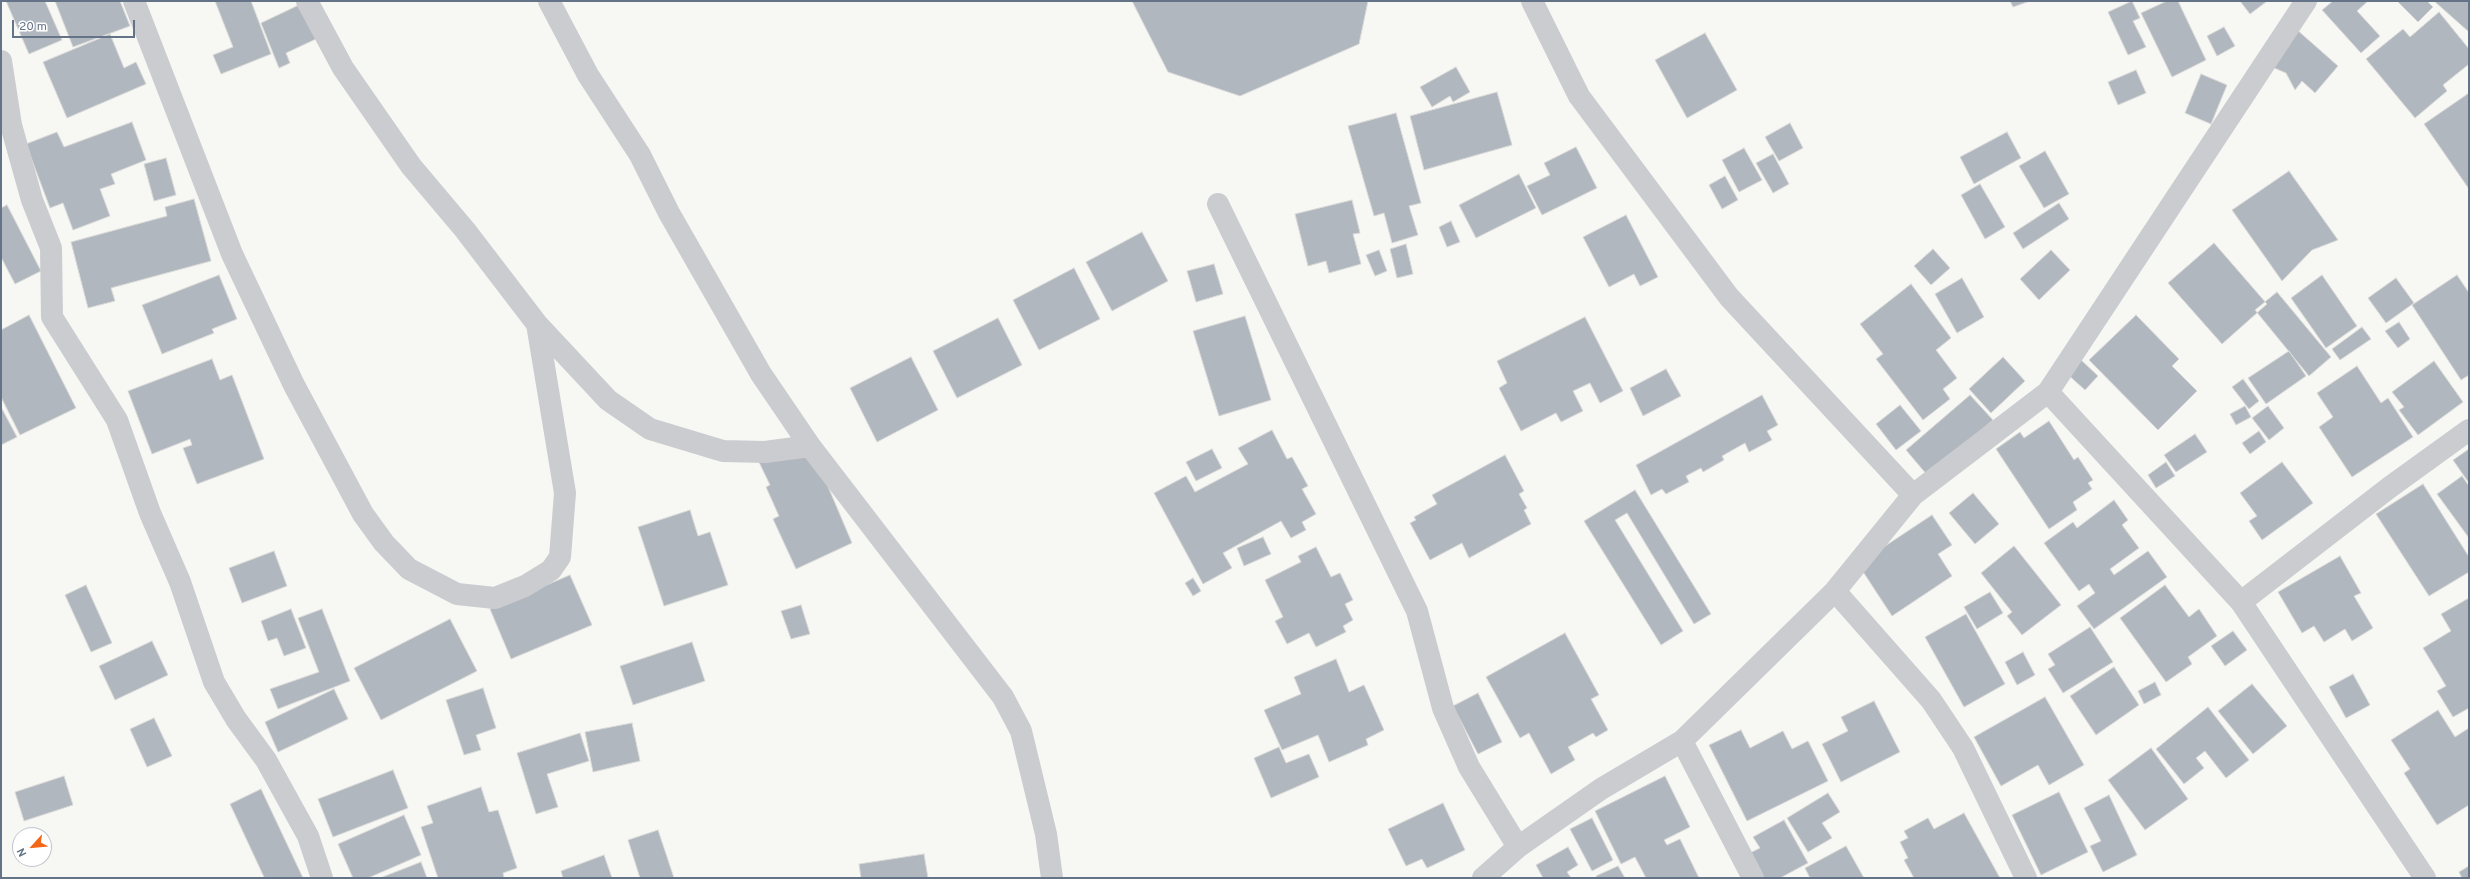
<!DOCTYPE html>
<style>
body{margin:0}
#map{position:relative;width:2470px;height:879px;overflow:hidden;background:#f7f8f4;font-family:Overpass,sans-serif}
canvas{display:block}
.frame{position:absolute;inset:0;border:2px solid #647388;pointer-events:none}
.north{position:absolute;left:12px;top:827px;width:40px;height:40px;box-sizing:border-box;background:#fff;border:1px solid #c1c7cf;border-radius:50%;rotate:243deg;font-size:11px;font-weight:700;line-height:16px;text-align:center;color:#647388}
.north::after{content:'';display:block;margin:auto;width:14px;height:18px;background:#f36719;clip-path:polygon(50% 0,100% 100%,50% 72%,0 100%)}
.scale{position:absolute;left:12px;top:20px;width:123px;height:18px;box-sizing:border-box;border:2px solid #647388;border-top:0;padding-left:5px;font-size:12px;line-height:14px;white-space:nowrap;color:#647388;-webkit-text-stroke:3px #fff;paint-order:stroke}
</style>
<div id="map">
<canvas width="2470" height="879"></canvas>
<div class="frame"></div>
<div class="north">N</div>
<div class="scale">20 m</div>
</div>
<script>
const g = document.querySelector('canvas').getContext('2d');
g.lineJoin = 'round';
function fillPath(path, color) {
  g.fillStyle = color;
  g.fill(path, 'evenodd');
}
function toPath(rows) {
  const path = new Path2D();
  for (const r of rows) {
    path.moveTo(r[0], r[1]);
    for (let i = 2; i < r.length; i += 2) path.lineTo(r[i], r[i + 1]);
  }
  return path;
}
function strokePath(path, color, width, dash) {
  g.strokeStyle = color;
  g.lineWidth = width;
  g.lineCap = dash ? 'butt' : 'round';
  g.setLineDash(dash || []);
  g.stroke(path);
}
const building = toPath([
 [6,1,45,1,62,40,29,54,6,1],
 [55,1,120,1,130,26,73,47,55,1],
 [215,1,251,1,271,54,221,74,213,55,233,47,215,1],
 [1132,1,1368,1,1359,44,1240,96,1168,72,1132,1],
 [2010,1,2030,1,2013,7,2010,1],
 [2132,1,2140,18,2133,21,2146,47,2128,55,2108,12,2132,1],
 [2167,1,2178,1,2206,60,2172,77,2141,13,2167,1],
 [2240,1,2266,1,2266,2,2250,14,2240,1],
 [2333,1,2368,1,2357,11,2380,36,2361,53,2322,10,2333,1],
 [2397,1,2427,1,2433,7,2418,22,2397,1],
 [2434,1,2469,1,2469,32,2434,1],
 [301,4,318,38,286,53,290,63,279,68,261,23,301,4],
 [2439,12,2469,49,2469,64,2443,85,2447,91,2415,118,2366,59,2403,29,2410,37,2439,12],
 [2224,27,2235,46,2217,56,2207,36,2224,27],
 [2296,29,2338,66,2315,93,2302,81,2295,90,2286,73,2265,64,2296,29],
 [1705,33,1737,90,1687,118,1655,60,1705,33],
 [110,34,124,68,136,62,146,84,67,118,43,62,110,34],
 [1456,67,1470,92,1453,102,1450,96,1432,107,1420,87,1456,67],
 [2136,70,2146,93,2118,105,2108,82,2136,70],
 [2201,74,2227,85,2211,124,2185,113,2201,74],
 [1497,92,1512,145,1424,170,1410,116,1497,92],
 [2469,93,2469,189,2424,124,2469,93],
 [1396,113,1421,203,1409,206,1418,235,1392,243,1384,213,1374,216,1348,126,1396,113],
 [132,122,146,160,111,174,115,184,100,189,110,216,73,230,63,203,50,208,26,144,57,132,64,147,132,122],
 [1790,123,1803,148,1779,161,1765,137,1790,123],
 [2007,132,2021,158,1974,184,1960,157,2007,132],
 [1576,147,1597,188,1542,215,1527,186,1550,175,1544,163,1576,147],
 [1744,148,1762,180,1739,192,1722,160,1744,148],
 [2045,151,2069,194,2044,208,2019,166,2045,151],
 [1773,154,1789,184,1773,193,1756,163,1773,154],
 [166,158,176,195,154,201,144,164,166,158],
 [2289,171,2338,240,2312,250,2282,281,2232,210,2289,171],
 [1519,174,1536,208,1476,238,1459,205,1519,174],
 [1725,176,1738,200,1722,209,1709,185,1725,176],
 [1980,184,2005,227,1985,239,1961,195,1980,184],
 [194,199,211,261,111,288,115,301,88,308,71,242,167,216,165,207,194,199],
 [1352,200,1360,233,1353,234,1361,264,1329,273,1326,261,1308,266,1295,214,1352,200],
 [2059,203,2069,219,2023,249,2013,233,2059,203],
 [7,205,41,271,15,284,1,257,1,208,7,205],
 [1626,215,1658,277,1640,286,1634,274,1609,287,1583,237,1626,215],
 [1451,221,1460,242,1447,247,1439,227,1451,221],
 [1142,232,1168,281,1112,311,1086,262,1142,232],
 [2214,243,2267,304,2222,344,2168,283,2214,243],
 [1406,244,1413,274,1397,278,1390,249,1406,244],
 [1933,249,1950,268,1931,285,1914,266,1933,249],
 [1379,250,1387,271,1375,276,1366,255,1379,250],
 [2051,250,2070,270,2039,300,2020,279,2051,250],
 [1214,264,1223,294,1196,302,1187,271,1214,264],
 [1074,268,1100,319,1039,350,1013,300,1074,268],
 [219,275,237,319,212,329,214,333,162,354,142,305,219,275],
 [2322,275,2357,326,2326,348,2291,298,2322,275],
 [2457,275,2469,293,2469,375,2461,380,2412,305,2457,275],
 [1962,278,1984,317,1957,333,1935,294,1962,278],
 [2396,278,2414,303,2386,323,2368,298,2396,278],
 [1911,284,1951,338,1936,350,1957,378,1943,389,1950,399,1923,420,1876,359,1883,354,1860,324,1911,284],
 [2277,292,2331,357,2309,376,2255,310,2277,292],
 [29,315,76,408,20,435,1,397,1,330,29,315],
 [2136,315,2179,359,2172,366,2197,391,2158,430,2089,360,2136,315],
 [1245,316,1271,400,1219,416,1193,331,1245,316],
 [1585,317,1623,391,1600,403,1590,383,1573,391,1583,411,1561,422,1556,413,1521,431,1499,388,1507,383,1497,361,1585,317],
 [998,318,1022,365,957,398,933,351,998,318],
 [2399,322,2410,339,2398,348,2385,331,2399,322],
 [2362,327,2371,339,2340,360,2332,349,2362,327],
 [2289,351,2306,376,2266,404,2248,378,2289,351],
 [911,357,938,410,877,442,850,388,911,357],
 [2003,357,2025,381,1991,413,1969,389,2003,357],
 [2079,358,2098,376,2085,390,2065,372,2079,358],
 [212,359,220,380,232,375,264,459,197,484,183,448,192,445,190,439,152,454,128,391,212,359],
 [2434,361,2463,402,2418,435,2399,410,2404,407,2392,392,2434,361],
 [2357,366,2381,403,2388,398,2413,437,2352,477,2319,427,2333,417,2317,393,2357,366],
 [1666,369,1681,396,1643,416,1630,388,1666,369],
 [2243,379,2259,401,2249,409,2232,387,2243,379],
 [1762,395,1778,425,1767,431,1772,440,1749,452,1745,443,1722,456,1724,460,1703,472,1701,468,1686,476,1689,482,1666,494,1662,489,1651,495,1636,465,1762,395],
 [1970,395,1993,420,1928,476,1906,450,1970,395],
 [1900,405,1921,431,1896,450,1876,424,1900,405],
 [2245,406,2251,417,2236,425,2230,414,2245,406],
 [2268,406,2284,428,2269,440,2252,418,2268,406],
 [1,407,17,437,1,445,1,407],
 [2049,421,2074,460,2078,457,2093,480,2088,483,2092,489,2073,502,2077,510,2049,529,1996,449,2020,432,2024,438,2049,421],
 [1272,430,1287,459,1292,457,1308,486,1302,489,1316,514,1302,522,1306,530,1291,538,1281,521,1223,553,1232,568,1203,584,1154,493,1186,476,1195,492,1248,464,1238,448,1272,430],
 [2259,431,2266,442,2250,454,2242,443,2259,431],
 [2195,434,2207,452,2176,472,2164,455,2195,434],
 [797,439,815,456,852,543,796,569,773,519,779,516,766,487,770,485,757,458,797,439],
 [1212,449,1222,468,1196,481,1186,462,1212,449],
 [2469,449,2469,483,2453,460,2469,449],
 [1505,455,1524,491,1519,494,1527,508,1524,510,1531,524,1469,558,1462,543,1430,560,1410,523,1416,520,1414,517,1437,504,1432,495,1505,455],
 [2166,462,2175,476,2156,488,2148,475,2166,462],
 [2282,462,2313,503,2262,540,2249,521,2257,516,2240,493,2282,462],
 [2462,476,2469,486,2469,538,2437,494,2462,476],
 [2423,484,2469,557,2469,572,2429,596,2376,514,2423,484],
 [1635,490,1711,614,1694,624,1627,513,1615,520,1683,631,1661,645,1584,521,1635,490],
 [1973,493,1999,524,1975,544,1949,513,1973,493],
 [2114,500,2128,520,2122,525,2139,548,2110,569,2114,575,2148,551,2167,577,2094,629,2077,606,2095,593,2089,584,2079,591,2044,543,2073,522,2077,528,2114,500],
 [690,510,698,536,710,532,728,585,664,606,638,527,690,510],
 [1932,515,1952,545,1938,554,1952,576,1892,616,1858,564,1932,515],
 [1263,537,1271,554,1244,566,1237,548,1263,537],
 [2014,546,2061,605,2022,635,2007,616,2012,612,1981,573,2014,546],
 [1316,547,1331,577,1340,573,1353,600,1345,604,1353,620,1343,626,1346,632,1316,647,1309,633,1287,644,1275,621,1283,617,1265,580,1301,562,1298,556,1316,547],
 [274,551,287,586,242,603,229,568,274,551],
 [2340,556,2361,593,2354,596,2373,628,2352,641,2345,629,2324,642,2314,626,2302,633,2278,592,2340,556],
 [570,575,592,625,511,659,490,609,570,575],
 [1193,578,1201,591,1193,596,1185,583,1193,578],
 [86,585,112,643,91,652,65,595,86,585],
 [2165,585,2189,617,2199,609,2217,636,2188,657,2192,664,2166,682,2120,618,2165,585],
 [1990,592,2003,613,1977,629,1964,607,1990,592],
 [2469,598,2469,708,2453,717,2437,691,2446,686,2423,648,2451,631,2441,614,2469,598],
 [801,605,810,634,791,639,781,611,801,605],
 [291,609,306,648,284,656,277,638,268,641,261,621,291,609],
 [322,609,350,681,278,709,270,689,319,672,298,618,322,609],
 [1966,614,2005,684,1964,707,1925,637,1966,614],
 [450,619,477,671,381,720,354,668,450,619],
 [2090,627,2113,662,2063,693,2048,669,2055,665,2048,654,2090,627],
 [2233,631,2247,650,2225,666,2211,646,2233,631],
 [1565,633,1599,695,1591,699,1608,730,1596,737,1593,733,1568,747,1575,760,1551,774,1529,733,1520,738,1486,677,1565,633],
 [152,641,168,675,115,700,99,666,152,641],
 [692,642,705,681,633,705,620,666,692,642],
 [2023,652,2035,675,2017,685,2005,662,2023,652],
 [1336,659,1349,692,1364,685,1384,730,1366,739,1368,745,1329,762,1318,735,1282,750,1264,710,1301,694,1294,677,1336,659],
 [2114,667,2139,705,2096,735,2070,696,2114,667],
 [2353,674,2370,705,2346,718,2329,687,2353,674],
 [2155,682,2161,695,2144,704,2138,691,2155,682],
 [2252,684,2287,726,2253,754,2218,711,2252,684],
 [483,688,496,728,476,735,481,750,464,755,446,700,483,688],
 [334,689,348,719,278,752,265,722,334,689],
 [1478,693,1502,742,1478,754,1453,706,1478,693],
 [2045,697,2084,765,2049,785,2038,765,2001,786,1974,737,2045,697],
 [1874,701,1900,752,1841,782,1822,744,1848,731,1841,717,1874,701],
 [2208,707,2249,760,2226,778,2205,751,2196,758,2204,768,2184,784,2156,749,2208,707],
 [2438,710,2455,737,2469,728,2469,805,2437,825,2404,773,2410,769,2391,740,2438,710],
 [154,718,172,756,147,767,130,729,154,718],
 [632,723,640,761,593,772,585,732,632,723],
 [1741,730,1750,748,1783,731,1792,749,1808,741,1828,781,1747,821,1709,745,1741,730],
 [580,733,589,761,547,774,558,807,536,814,517,753,580,733],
 [1279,747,1286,763,1309,754,1319,777,1271,798,1254,758,1279,747],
 [2151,748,2188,799,2145,830,2108,780,2151,748],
 [393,770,408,808,333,837,318,799,393,770],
 [64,776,73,805,24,821,15,792,64,776],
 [1665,776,1690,827,1664,840,1667,845,1680,839,1699,878,1646,878,1635,857,1621,864,1595,811,1665,776],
 [481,787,489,812,498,810,517,868,503,873,504,878,438,878,421,827,433,823,427,806,481,787],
 [261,789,303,878,262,878,264,877,230,804,261,789],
 [2059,792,2088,852,2041,875,2012,815,2059,792],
 [1828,793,1840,812,1822,823,1832,838,1808,852,1787,818,1828,793],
 [2109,795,2137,855,2103,872,2090,846,2101,841,2084,808,2109,795],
 [1443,803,1465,850,1427,868,1422,859,1406,866,1388,829,1443,803],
 [1964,813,2000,878,1914,878,1904,860,1908,858,1900,842,1908,838,1904,831,1928,818,1934,829,1964,813],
 [404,815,421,855,368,878,353,878,338,844,404,815],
 [1592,818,1613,860,1592,871,1570,829,1592,818],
 [1784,820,1808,863,1780,878,1764,878,1750,853,1760,848,1753,837,1784,820],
 [658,830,674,878,640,878,628,840,658,830],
 [1846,846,1864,878,1810,878,1805,868,1846,846],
 [1568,847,1578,865,1567,872,1571,878,1543,878,1536,865,1568,847],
 [924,854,928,878,861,878,859,864,924,854],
 [604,855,612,878,563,878,561,871,604,855],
 [421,862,427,878,380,878,421,862],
 [1618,866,1625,878,1597,878,1596,876,1618,866],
 [2469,866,2469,878,2462,878,2459,872,2469,866]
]);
fillPath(building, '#b1b7bf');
strokePath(building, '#d9d9d7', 1);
strokePath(toPath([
 [134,1,232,254,294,385,363,514,384,543,409,569,457,594,495,598,525,586,551,570,560,557,565,493,537,324],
 [307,1,343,68,411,166,465,230,537,324,608,400,650,429,723,451,765,452,810,446],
 [549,1,588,75,640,155,669,213,761,374,810,446,1003,697,1021,731,1046,834,1052,878],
 [1532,1,1579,96,1729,297,1913,495],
 [1,61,11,125,32,200,51,248,52,317,117,420,150,513,180,582,214,682,236,719,266,760,308,836,322,878],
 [1218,204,1417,611,1443,708,1469,767,1518,847],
 [2048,392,2241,602,2425,878],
 [1835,591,1931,700,1963,748,2026,878],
 [2241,602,2390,487,2469,430],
 [1682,741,1753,878],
 [1483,878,1518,847,1601,789,1682,741,1835,591,1913,495,2048,392,2306,1]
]), '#caccd0', 22);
</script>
